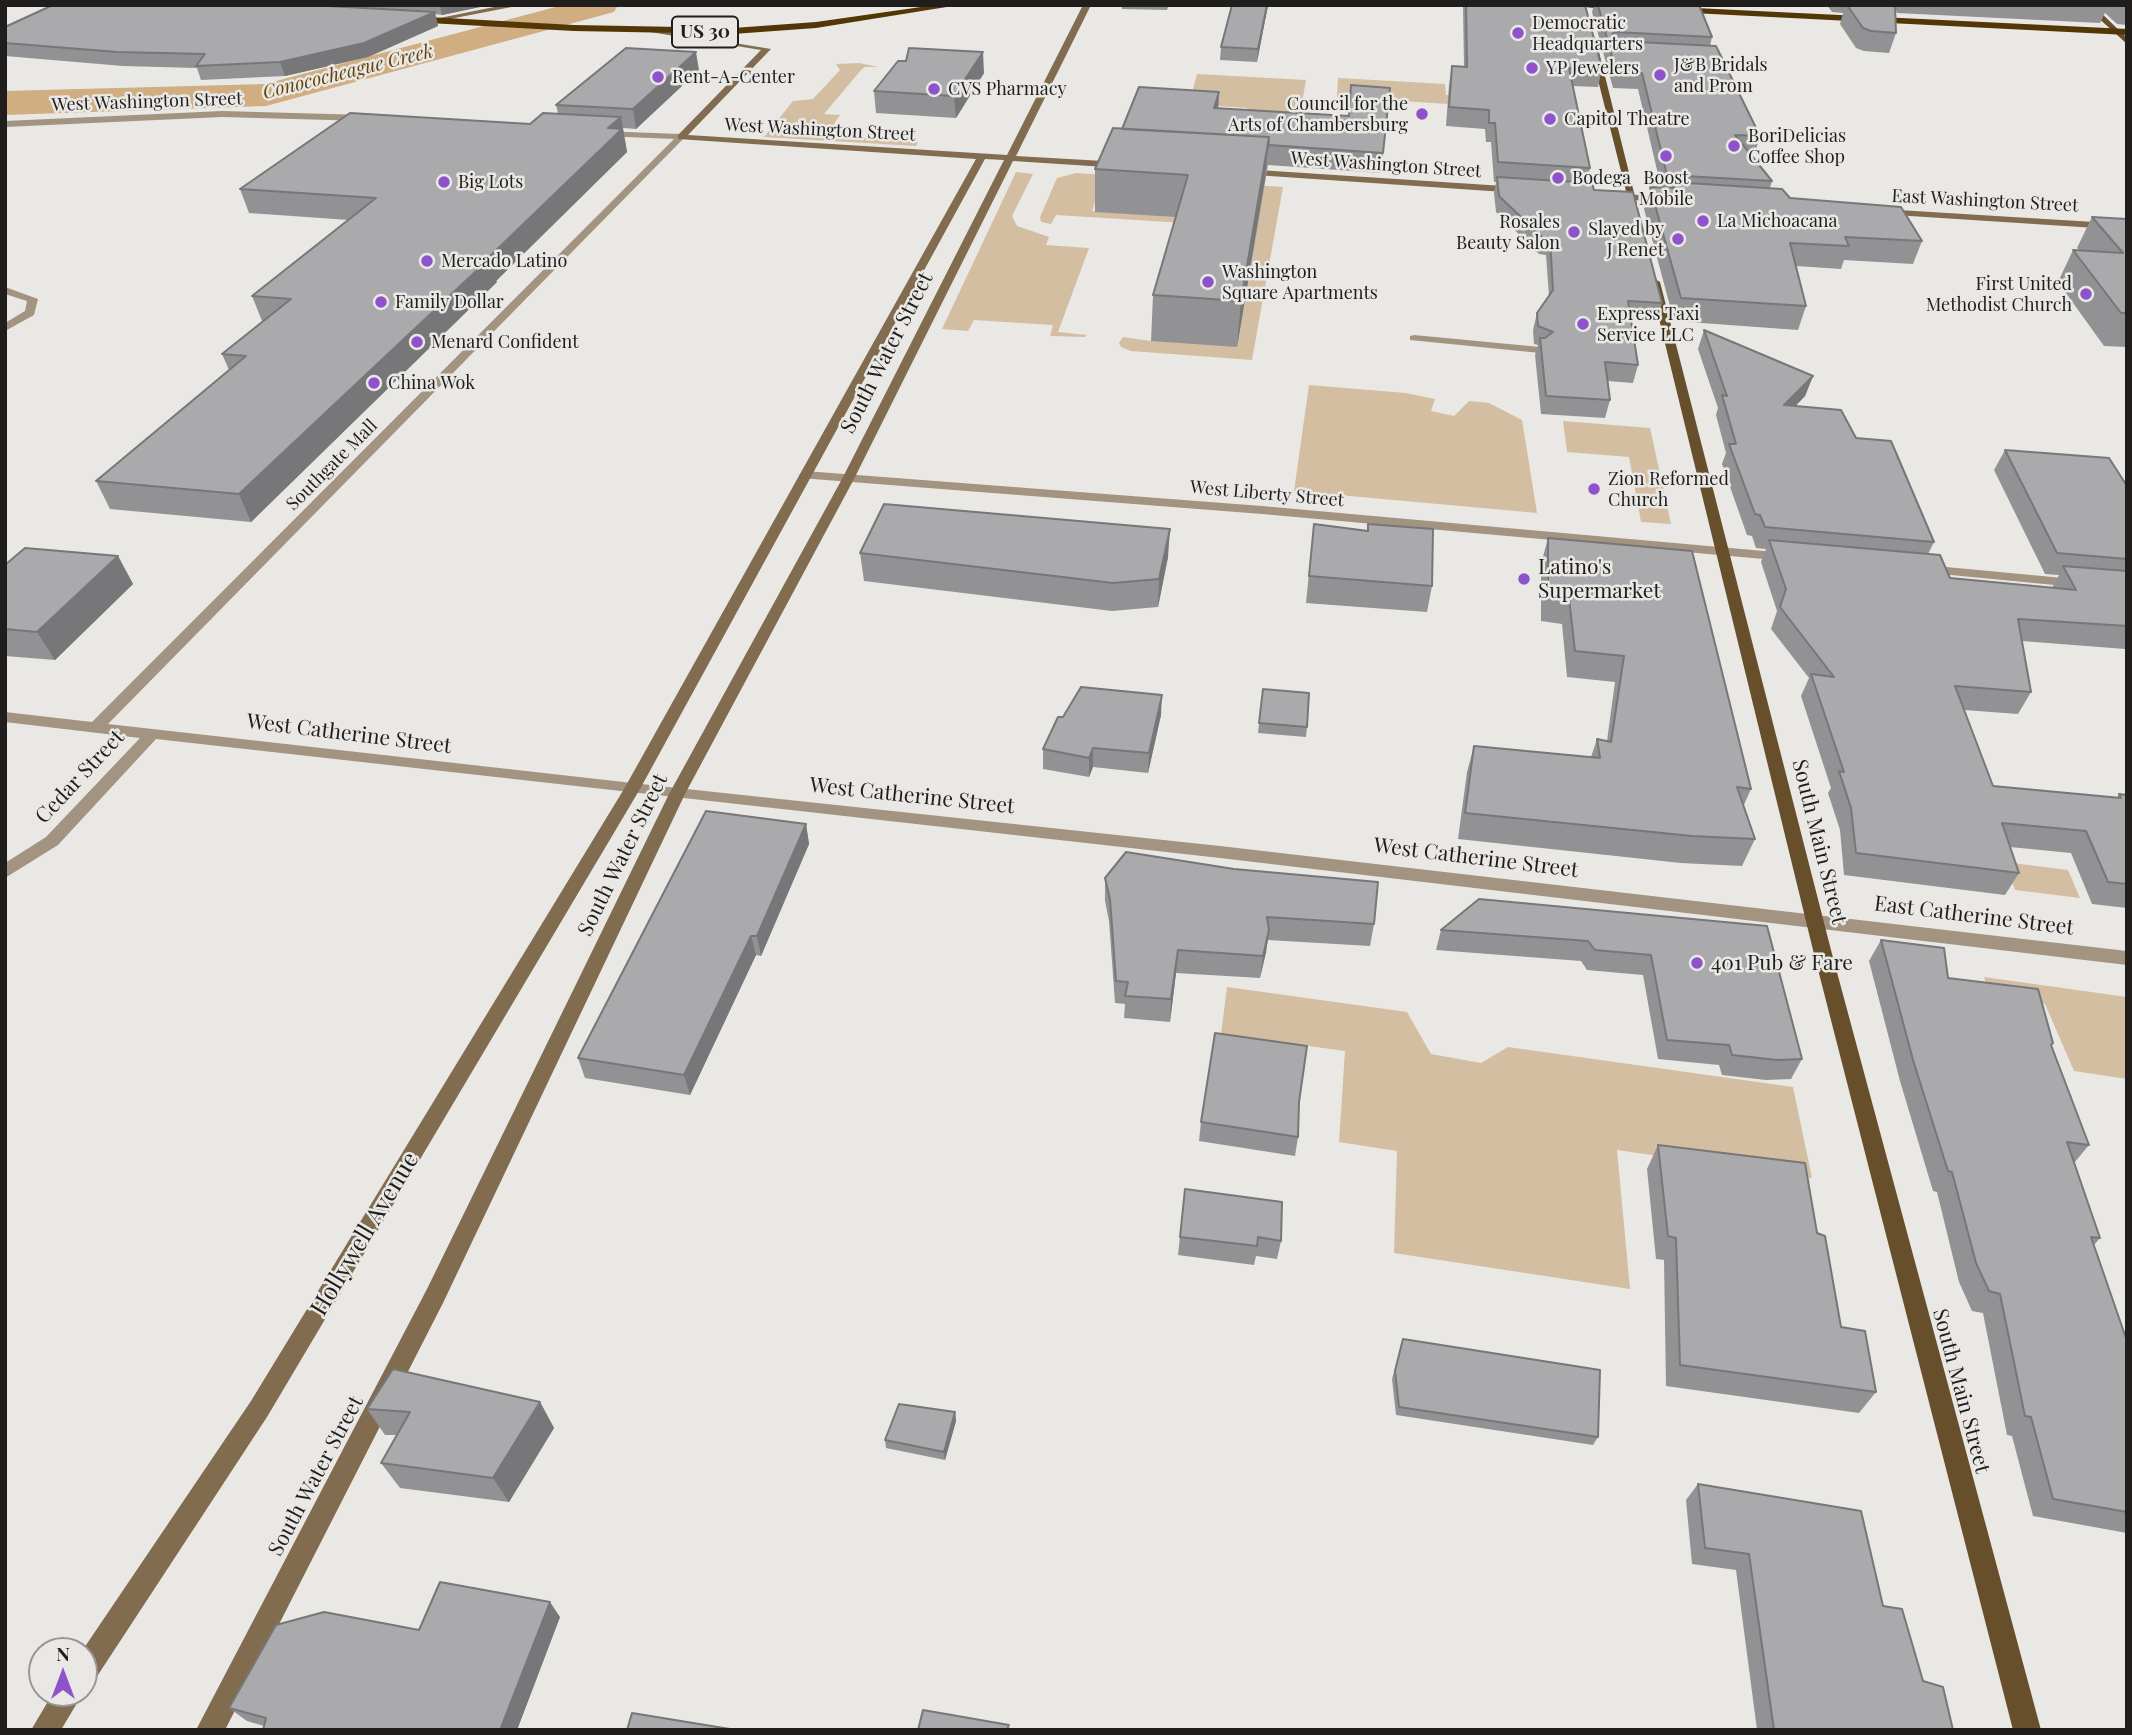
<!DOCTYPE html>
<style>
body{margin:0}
#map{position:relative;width:2132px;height:1735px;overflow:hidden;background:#eae8e5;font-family:"Playfair Display",serif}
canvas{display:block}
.frame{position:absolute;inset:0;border:7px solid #1f1e1d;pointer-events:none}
.north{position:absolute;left:28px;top:1637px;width:70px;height:70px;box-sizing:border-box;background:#eae8e5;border:2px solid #999795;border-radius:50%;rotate:0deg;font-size:19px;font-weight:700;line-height:28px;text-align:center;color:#1f1e1d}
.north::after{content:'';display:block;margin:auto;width:24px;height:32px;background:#8e53ca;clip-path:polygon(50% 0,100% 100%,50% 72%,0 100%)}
</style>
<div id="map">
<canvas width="2132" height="1735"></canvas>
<div class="frame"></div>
<div class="north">N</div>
</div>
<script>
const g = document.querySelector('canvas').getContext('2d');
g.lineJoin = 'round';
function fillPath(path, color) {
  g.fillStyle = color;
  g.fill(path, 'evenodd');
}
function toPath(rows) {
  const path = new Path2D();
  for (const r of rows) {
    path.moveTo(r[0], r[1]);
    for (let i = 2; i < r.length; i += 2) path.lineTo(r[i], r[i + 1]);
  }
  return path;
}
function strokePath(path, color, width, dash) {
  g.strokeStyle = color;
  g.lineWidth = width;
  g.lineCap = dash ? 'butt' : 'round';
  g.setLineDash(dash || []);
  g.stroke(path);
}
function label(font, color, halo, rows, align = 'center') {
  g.font = font + ' "Playfair Display",serif';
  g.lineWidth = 5;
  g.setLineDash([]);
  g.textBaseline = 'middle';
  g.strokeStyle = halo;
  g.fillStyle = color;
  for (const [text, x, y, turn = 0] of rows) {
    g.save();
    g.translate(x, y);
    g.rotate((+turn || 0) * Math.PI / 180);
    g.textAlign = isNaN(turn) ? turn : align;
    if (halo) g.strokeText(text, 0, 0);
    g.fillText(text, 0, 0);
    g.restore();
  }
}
fillPath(toPath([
 [859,63,878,67,865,67,861,70,824,114,840,115,834,124,850,132,849,137,918,142,916,146,764,137,793,101,813,99,840,70,836,64],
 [1197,74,1306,80,1300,114,1246,111,1247,108,1189,104],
 [1338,78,1445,84,1446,95,1463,96,1449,104,1337,97],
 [1016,172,1033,174,1012,216,1017,226,1049,237,1046,245,1089,248,1058,332,1087,335,1085,337,1050,336,1053,325,974,320,968,331,942,329],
 [1076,173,1283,187,1252,360,1131,351,1121,347,1119,343,1123,337,1151,341,1262,198,1100,188,1092,211,1185,217,1184,223,1056,215,1051,224,1041,222,1040,217,1057,178],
 [1309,385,1406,393,1435,399,1431,411,1454,416,1469,401,1489,403,1522,420,1537,513,1294,491],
 [1563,421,1650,428,1671,524,1641,522,1629,457,1567,452],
 [2005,862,2068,870,2080,898,2015,890],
 [1984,977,2127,997,2127,1079,2074,1071,2045,1004,1990,996],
 [1227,987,1407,1012,1431,1054,1481,1063,1508,1047,1793,1087,1812,1178,1617,1150,1630,1289,1394,1253,1397,1151,1339,1142,1345,1051,1221,1034]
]), '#d3bea1');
fillPath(toPath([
 [563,5,618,5,614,12,266,106,5,115,5,91,265,84,563,5]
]), '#d0ae81');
fillPath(toPath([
 [222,111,365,115,369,118,365,121,222,117,5,127,5,121,222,111],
 [600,131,681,134,685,137,108,724,677,788,1220,846,2127,951,2127,965,1220,858,156,739,58,845,5,878,5,863,46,837,140,738,5,722,5,712,92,722,674,139,603,136,599,133,600,131],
 [5,287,38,299,34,315,5,331,5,323,25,311,27,301,5,294,5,287],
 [1414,335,1540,347,1546,350,1540,353,1410,340,1410,336,1414,335],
 [805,471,1262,506,1786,553,1793,557,1786,561,1262,514,800,478,799,475,805,471],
 [1925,565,2127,584,2127,592,1920,572,1918,569,1925,565]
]), '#a39481');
fillPath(toPath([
 [504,5,522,5,434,22,430,20,504,5],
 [1083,5,1091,5,1016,156,1121,162,1126,165,1121,168,1013,161,854,479,685,794,443,1303,225,1730,196,1730,427,1289,669,794,842,479,1004,160,985,159,640,789,267,1417,94,1681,84,1684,84,1651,82,1651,251,1401,624,789,976,159,678,139,678,135,761,50,644,31,648,29,771,49,688,135,1007,155,1083,5],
 [1243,169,1519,187,1524,190,1519,193,1240,174,1240,170,1243,169],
 [1610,194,1669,196,1674,199,1669,202,1613,199,1610,198,1610,194],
 [1882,209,2127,224,2127,230,1879,214,1877,212,1882,209],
 [53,1693,83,1693,61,1730,31,1730,53,1693]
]), '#816c4f');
fillPath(toPath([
 [2084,5,2093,5,2127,38,2127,44,2084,5],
 [1595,50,1599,52,1640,217,1632,215,1591,52,1595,50],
 [1655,279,1660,282,1831,950,2041,1730,2013,1730,1813,950,1650,282,1655,279]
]), '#684f2b');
fillPath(toPath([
 [935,5,959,5,816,28,733,34,574,31,410,22,405,19,410,16,574,25,733,28,816,22,935,5],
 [1567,5,1621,5,1626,8,1622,11,1567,5],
 [1675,7,2127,29,2127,35,1672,12,1672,8,1675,7]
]), '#533606');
fillPath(toPath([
 [53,5,485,5,480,7,442,15,435,14,438,26,368,57,285,76,201,80,197,68,123,66,5,56,5,27],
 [1122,5,1169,5,1167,10,1122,9],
 [1232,5,1268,5,1257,62,1220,60,1221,47],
 [1463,5,1585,5,1602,69,1598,87,1573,86,1590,168,1587,183,1594,190,1662,303,1657,320,1631,319,1638,365,1633,383,1608,381,1610,400,1605,418,1541,414,1535,355,1538,345,1534,344,1533,330,1537,313,1549,296,1546,255,1539,254,1496,212,1494,193,1496,182,1494,182,1491,142,1486,142,1485,129,1446,126,1449,85,1452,66,1464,67],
 [1594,5,1739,5,1739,7,1700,6,1712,37,1710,46,1760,136,1755,153,1749,153,1772,181,1770,188,1790,198,1922,241,1913,264,1844,260,1841,269,1796,266,1806,306,1798,330,1674,321,1644,209,1650,187,1661,187,1638,89,1613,88,1592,12],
 [1827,5,2127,5,2127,25,2117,24,2105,13,2100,23,1897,13,1896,11,1896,33,1889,53,1864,51,1856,48,1840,24,1843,13,1832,12],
 [699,70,636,129,623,128,627,152,496,281,497,282,251,522,110,509,96,481,229,370,222,354,263,321,262,321,252,296,349,220,249,213,240,189,530,124,558,113,556,105],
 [984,73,956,118,876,113,874,91],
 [1351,85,1383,153,1381,173,1268,165,1237,347,1151,341,1153,295,1176,217,1095,212,1095,169,1122,129,1219,92,1218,109,1348,116],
 [2092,217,2127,219,2127,347,2104,346,2058,282,2073,250,2079,250,2077,248],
 [1704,330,1813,376,1805,396,1795,406,1856,438,1934,542,1928,554,1950,578,2052,588,2059,575,2045,574,1994,470,2005,450,2127,486,2127,646,2125,649,2022,641,2031,692,2018,714,1964,710,1993,786,2117,798,2119,794,2127,795,2127,908,2092,904,2071,853,2010,847,2019,873,2005,895,1844,875,1840,830,1828,793,1831,788,1801,696,1809,678,1771,629,1777,611,1761,562,1766,549,1756,548,1752,536,1747,535,1722,464,1726,453,1716,415,1718,408,1698,349],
 [1314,524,1367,531,1368,524,1432,586,1427,612,1306,603],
 [1548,538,1751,789,1743,807,1755,839,1742,866,1681,863,1458,839,1467,772,1474,746,1591,757,1597,739,1607,741,1615,682,1567,677,1562,624,1541,621,1541,564],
 [860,553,1168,557,1158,607,1112,611,864,581],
 [118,556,133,584,55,660,5,656,5,565],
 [1263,689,1307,727,1306,737,1258,733],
 [1161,715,1148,773,1093,767,1089,777,1043,769,1043,749],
 [806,824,809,844,761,956,756,955,690,1095,585,1078,578,1058],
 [1105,878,1374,924,1370,946,1268,940,1260,978,1176,973,1170,1022,1124,1018,1125,1004,1115,1003,1109,921,1105,901],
 [1767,926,1802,1059,1791,1079,1766,1080,1722,1075,1719,1065,1658,1059,1643,975,1587,970,1581,961,1436,950,1441,930],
 [1881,940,1948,978,2051,1045,2089,1145,2074,1163,2100,1238,2094,1245,2127,1341,2127,1533,2033,1516,2012,1436,2007,1435,1983,1313,1972,1311,1959,1282,1937,1192,1933,1191,1900,1081,1869,961],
 [1201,1122,1298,1137,1295,1156,1199,1141],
 [1658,1145,1817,1233,1841,1327,1876,1392,1859,1413,1666,1386,1664,1260,1656,1259,1647,1169],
 [1185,1189,1281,1241,1277,1259,1256,1256,1254,1265,1178,1255],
 [1403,1339,1598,1437,1593,1445,1396,1415,1392,1379],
 [540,1402,554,1428,509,1502,400,1488,381,1463,397,1435,385,1435,367,1409],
 [955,1412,956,1421,945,1460,886,1448,885,1440],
 [1698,1484,1883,1606,1923,1681,1953,1730,1757,1730,1736,1570,1692,1564,1686,1500],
 [560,1617,517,1730,263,1730,264,1726,247,1721,229,1708,419,1630]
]), '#929194');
fillPath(toPath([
 [440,5,485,5,480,7,442,15],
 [1267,5,1268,5,1257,62,1258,49],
 [435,12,438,26,368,57,285,76,280,62],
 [696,52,699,70,636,129,633,109],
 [983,52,984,73,956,118,954,96],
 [1219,92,1218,111,1214,108],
 [621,117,627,152,496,281,497,282,251,522,239,494,488,258,608,128],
 [1269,137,1265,178,1237,347,1241,301],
 [1813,376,1805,396,1776,426,1784,405],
 [1170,529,1168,557,1158,607,1159,579],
 [118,556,133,584,55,660,37,632],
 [1162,695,1161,715,1148,773,1149,753],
 [1093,748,1093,767,1089,777,1089,758],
 [806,824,809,844,761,956,757,936],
 [1269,930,1266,953,1260,978,1263,956],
 [751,936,756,955,690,1095,684,1075],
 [1178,950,1176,973,1170,1022,1171,999],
 [540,1402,554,1428,509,1502,493,1478],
 [955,1412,956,1421,945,1460,944,1452],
 [550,1602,560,1617,517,1730,500,1730]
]), '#777678');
const building = toPath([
 [53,5,310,5,435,12,364,43,280,62,196,66,205,54,117,52,5,43,5,27,53,5],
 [1232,5,1267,5,1258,49,1221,47,1232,5],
 [1466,5,1585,5,1602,69,1569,68,1590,168,1498,162,1495,123,1489,123,1489,110,1449,107,1452,66,1467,67,1466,5],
 [1598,5,1699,5,1712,37,1615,32,1612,34,1618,41,1716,46,1760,136,1735,135,1772,181,1667,175,1642,73,1616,72,1598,5],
 [1847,5,1895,6,1896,33,1871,31,1863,28,1847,5],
 [626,48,696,52,633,109,556,105,626,48],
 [909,48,983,52,954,96,874,91,898,61,906,61,909,48],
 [1351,85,1390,88,1383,153,1269,145,1268,148,1269,137,1122,129,1139,87,1219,92,1214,108,1349,116,1351,85],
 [350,113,530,124,543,113,621,117,608,128,622,129,488,258,490,258,239,494,96,481,246,356,222,354,291,299,252,296,376,198,240,189,350,113],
 [1113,128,1269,137,1241,301,1153,295,1188,175,1095,169,1113,128],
 [1497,177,1592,183,1594,190,1633,192,1662,303,1628,301,1638,365,1605,362,1610,400,1546,396,1540,338,1545,338,1553,332,1538,326,1537,313,1553,290,1550,238,1543,238,1499,196,1497,177],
 [1672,182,1782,189,1790,198,1901,207,1922,241,1845,237,1849,246,1790,243,1806,306,1681,298,1650,187,1675,188,1672,182],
 [2092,217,2127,219,2127,313,2121,313,2073,250,2123,253,2092,217],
 [1704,330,1813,376,1784,405,1841,410,1856,438,1891,441,1934,542,1765,527,1760,515,1755,514,1729,444,1736,444,1722,395,1727,396,1704,330],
 [2005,450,2109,458,2127,486,2127,559,2057,553,2005,450],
 [884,504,1170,529,1159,579,1113,583,860,553,884,504],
 [1314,524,1368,531,1368,524,1433,529,1432,586,1309,576,1314,524],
 [1548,538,1692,551,1751,789,1737,787,1755,839,1692,836,1465,813,1474,746,1600,758,1597,739,1611,742,1624,656,1575,651,1569,598,1548,595,1548,538],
 [1769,540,1940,555,1950,578,2076,590,2063,566,2127,571,2127,626,2018,619,2031,692,1955,686,1993,786,2121,798,2119,794,2127,795,2127,884,2108,882,2086,831,2002,823,2019,873,1856,853,1851,808,1839,771,1844,772,1811,674,1834,677,1780,607,1786,589,1769,540],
 [25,548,118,556,37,632,5,629,5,565,25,548],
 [1081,687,1162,695,1149,753,1093,748,1089,758,1043,749,1058,717,1063,717,1081,687],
 [1263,689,1309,693,1307,727,1259,723,1263,689],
 [706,811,806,824,757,936,751,936,684,1075,578,1058,706,811],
 [1126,852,1234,869,1378,882,1374,924,1267,917,1269,930,1263,956,1178,950,1171,999,1125,996,1128,982,1116,981,1110,899,1105,878,1126,852],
 [1479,899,1767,926,1802,1059,1777,1060,1732,1055,1729,1045,1667,1040,1651,955,1595,950,1588,941,1441,930,1479,899],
 [1881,940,1944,948,1948,978,2038,989,2053,1043,2051,1045,2089,1145,2067,1142,2100,1238,2091,1237,2127,1341,2127,1512,2053,1499,2031,1417,2025,1416,2000,1294,1989,1291,1976,1263,1952,1172,1948,1171,1913,1060,1881,940],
 [1215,1033,1307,1046,1299,1102,1298,1137,1201,1122,1215,1033],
 [1658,1145,1805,1163,1817,1233,1825,1236,1841,1327,1865,1331,1876,1392,1680,1365,1676,1238,1668,1236,1658,1145],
 [1185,1189,1282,1202,1281,1241,1258,1237,1257,1246,1180,1237,1185,1189],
 [1403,1339,1600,1370,1598,1437,1399,1407,1395,1371,1403,1339],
 [393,1369,540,1402,493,1478,381,1463,410,1412,367,1409,393,1369],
 [899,1404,955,1412,944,1452,885,1440,899,1404],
 [1698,1484,1861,1511,1883,1606,1902,1609,1923,1681,1943,1687,1953,1730,1774,1730,1749,1554,1705,1548,1698,1484],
 [440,1582,550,1602,500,1730,263,1730,266,1718,229,1708,276,1625,324,1612,419,1630,440,1582],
 [923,1710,1009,1725,1007,1730,918,1730,923,1710],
 [632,1713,736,1730,627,1730,632,1713]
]);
fillPath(building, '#aaa9ac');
strokePath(building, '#777678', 2);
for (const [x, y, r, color] of [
 [1518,33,7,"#8e53ca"],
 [1532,68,7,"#8e53ca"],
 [1660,75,7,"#8e53ca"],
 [658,77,7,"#8e53ca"],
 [934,89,7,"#8e53ca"],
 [1422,114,7,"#8e53ca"],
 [1550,119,7,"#8e53ca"],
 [1734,146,7,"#8e53ca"],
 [1666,156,7,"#8e53ca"],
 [1558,178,7,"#8e53ca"],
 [444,182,7,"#8e53ca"],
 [1703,221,7,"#8e53ca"],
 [1574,232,7,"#8e53ca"],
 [1678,239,7,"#8e53ca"],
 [427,261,7,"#8e53ca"],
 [1208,282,7,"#8e53ca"],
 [2086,294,7,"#8e53ca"],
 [381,302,7,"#8e53ca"],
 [1583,324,7,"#8e53ca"],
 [417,342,7,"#8e53ca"],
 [374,383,7,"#8e53ca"],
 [1594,489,7,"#8e53ca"],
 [1524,579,7,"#8e53ca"],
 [1697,963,7,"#8e53ca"]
]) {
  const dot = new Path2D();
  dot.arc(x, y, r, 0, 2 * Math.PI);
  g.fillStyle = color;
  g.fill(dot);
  strokePath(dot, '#eae8e5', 2.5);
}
label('18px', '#1f1e1d', '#eae8e5', [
 ["Democratic",1532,23],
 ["Headquarters",1532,44],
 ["J&B Bridals",1674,65],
 ["and Prom",1674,86],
 ["YP Jewelers",1546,68],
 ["Rent-A-Center",672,77],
 ["CVS Pharmacy",948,89],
 ["Council for the",1408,104,"right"],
 ["Arts of Chambersburg",1408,125,"right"],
 ["Capitol Theatre",1564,119],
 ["BoriDelicias",1748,136],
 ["Coffee Shop",1748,157],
 ["Bodega",1572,178],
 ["Boost",1666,178,"center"],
 ["Mobile",1666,199,"center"],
 ["Big Lots",458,182],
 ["La Michoacana",1717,221],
 ["Rosales",1560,222,"right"],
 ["Beauty Salon",1560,243,"right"],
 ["Slayed by",1664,229,"right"],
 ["J Renet",1664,250,"right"],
 ["Mercado Latino",441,261],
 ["Washington",1222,272],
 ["Square Apartments",1222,293],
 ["First United",2072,284,"right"],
 ["Methodist Church",2072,305,"right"],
 ["Family Dollar",395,302],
 ["Express Taxi",1597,314],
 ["Service LLC",1597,335],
 ["Menard Confident",431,342],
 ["China Wok",388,383],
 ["Zion Reformed",1608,479],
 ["Church",1608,500]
], 'left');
label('18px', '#1f1e1d', '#eae8e5', [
 ["West Washington Street",147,102,-2],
 ["West Washington Street",820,130,3],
 ["West Washington Street",1386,165,4],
 ["East Washington Street",1985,201,3],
 ["Southgate Mall",332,465,-45],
 ["West Liberty Street",1267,494,5]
]);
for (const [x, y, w] of [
 [705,32,66]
]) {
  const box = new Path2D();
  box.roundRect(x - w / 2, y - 15.5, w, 31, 5);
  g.fillStyle = '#eae8e5';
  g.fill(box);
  strokePath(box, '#1f1e1d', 2);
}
label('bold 19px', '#1f1e1d', null, [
 ["US 30",705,32]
]);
label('italic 19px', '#65440b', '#eae8e5', [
 ["Conococheague Creek",348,72,-14]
]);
label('21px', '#1f1e1d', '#eae8e5', [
 ["South Water Street",887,353,-63],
 ["West Catherine Street",349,734,7],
 ["Cedar Street",80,777,-47],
 ["West Catherine Street",912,796,6],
 ["South Main Street",1819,842,76],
 ["South Water Street",623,855,-64],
 ["West Catherine Street",1476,858,7],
 ["East Catherine Street",1974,916,7],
 ["South Main Street",1961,1391,75],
 ["South Water Street",316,1476,-62]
]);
label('21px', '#1f1e1d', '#eae8e5', [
 ["Latino's",1538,567],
 ["Supermarket",1538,591],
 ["401 Pub & Fare",1711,963]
], 'left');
label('24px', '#1f1e1d', '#eae8e5', [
 ["Hollywell Avenue",365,1234,-59]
]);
</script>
